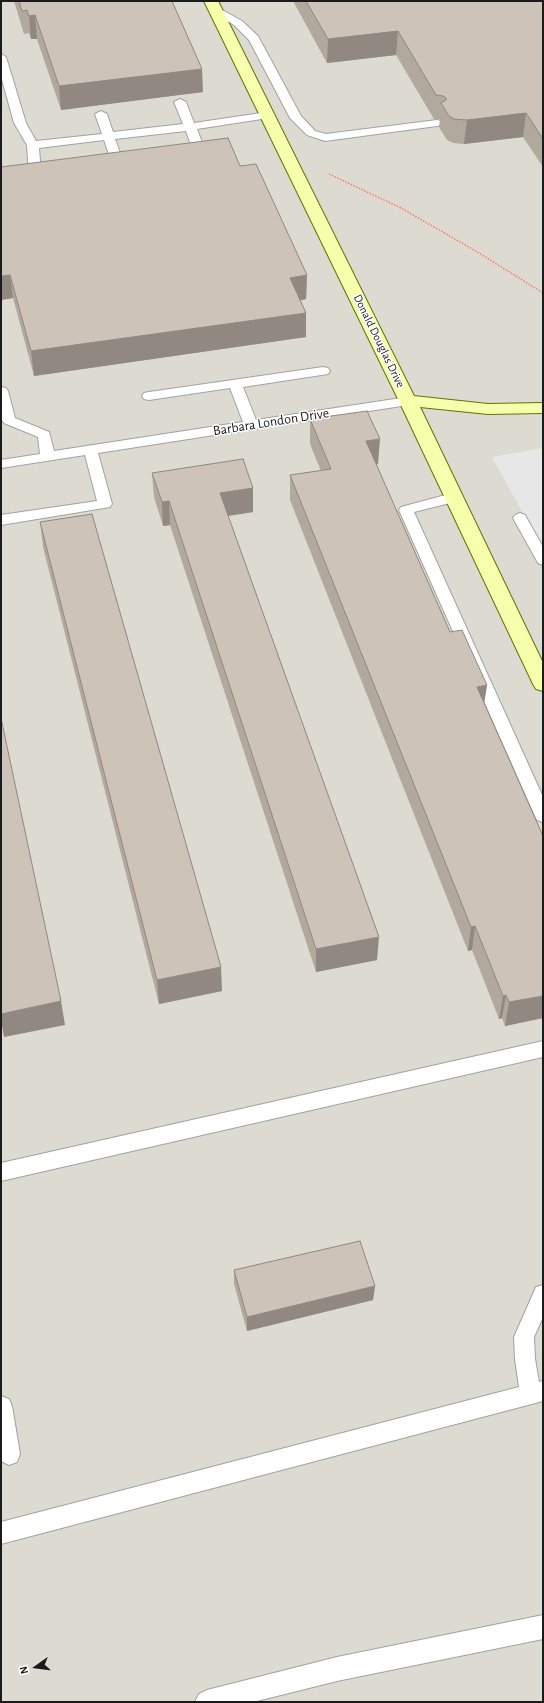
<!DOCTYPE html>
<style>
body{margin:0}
#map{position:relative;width:544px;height:1703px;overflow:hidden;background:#eeeadf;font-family:"Alegreya Sans",sans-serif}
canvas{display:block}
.frame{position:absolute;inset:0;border:2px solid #1b1b1b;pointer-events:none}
.north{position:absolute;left:16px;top:1647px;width:40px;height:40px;-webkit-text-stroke:3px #fff;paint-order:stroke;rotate:256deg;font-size:11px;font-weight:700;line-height:16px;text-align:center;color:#1b1b1b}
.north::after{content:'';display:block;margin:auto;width:14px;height:18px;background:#1b1b1b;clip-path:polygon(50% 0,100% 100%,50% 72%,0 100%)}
</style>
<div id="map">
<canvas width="544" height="1703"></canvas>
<div class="frame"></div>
<div class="north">N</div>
</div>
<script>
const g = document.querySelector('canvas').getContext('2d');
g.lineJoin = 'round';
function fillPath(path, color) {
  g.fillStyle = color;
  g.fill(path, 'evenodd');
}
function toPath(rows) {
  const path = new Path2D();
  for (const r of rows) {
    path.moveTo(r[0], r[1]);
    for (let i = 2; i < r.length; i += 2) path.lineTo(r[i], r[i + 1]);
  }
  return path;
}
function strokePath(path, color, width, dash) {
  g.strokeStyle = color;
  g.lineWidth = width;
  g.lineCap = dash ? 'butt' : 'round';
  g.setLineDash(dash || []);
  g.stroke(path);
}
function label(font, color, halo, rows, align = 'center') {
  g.font = font + ' "Alegreya Sans",sans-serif';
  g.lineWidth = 3;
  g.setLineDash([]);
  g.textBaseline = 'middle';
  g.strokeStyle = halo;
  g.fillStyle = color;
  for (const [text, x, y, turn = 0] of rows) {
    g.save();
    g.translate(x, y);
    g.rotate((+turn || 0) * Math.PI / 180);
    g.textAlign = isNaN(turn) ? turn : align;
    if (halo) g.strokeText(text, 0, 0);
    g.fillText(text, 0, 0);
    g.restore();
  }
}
fillPath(toPath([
 [1,1,543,1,543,1702,1,1702]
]), '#dcdad1');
fillPath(toPath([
 [543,448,543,550,492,457]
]), '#e7e7e7');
const lane = toPath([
 [215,6,242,21,258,36,301,116,315,131,326,134,437,120,441,121,443,123,441,125,437,126,325,141,307,135,290,118,249,40,234,25,211,11,210,9,211,7,215,6],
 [1,54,6,57,26,123,36,141,102,134,95,114,101,111,107,114,113,132,183,124,174,102,180,99,186,102,194,123,268,112,274,115,268,118,197,129,203,145,201,147,197,148,193,147,191,145,186,131,115,139,124,163,122,165,118,166,114,165,112,163,104,140,39,148,41,174,39,176,35,178,31,176,29,174,27,145,14,123,1,76,1,54],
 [323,367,328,368,330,371,328,374,243,387,256,420,408,397,413,398,415,401,413,404,408,405,98,453,112,504,110,507,1,525,1,515,97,501,85,455,1,468,1,460,40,454,38,437,4,423,2,420,1,387,6,388,8,391,15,418,49,432,54,451,243,422,230,388,149,400,144,399,142,396,144,393,149,392,323,367],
 [453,493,458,495,460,498,458,501,414,512,543,797,543,822,537,820,535,816,399,510,401,507,453,493],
 [520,513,525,515,543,547,543,565,538,563,513,518,515,515,520,513],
 [543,1041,543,1057,1,1181,1,1163,543,1041],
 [543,1285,543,1317,534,1337,535,1359,539,1382,543,1381,543,1401,1,1544,1,1522,519,1387,515,1359,514,1337,536,1287,543,1285],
 [1,1396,9,1399,12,1406,20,1454,17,1462,9,1465,1,1461,1,1396],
 [543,1615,543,1639,337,1681,253,1702,195,1702,199,1694,207,1690,337,1657,543,1615]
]);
const secondary = toPath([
 [204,1,218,1,414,396,488,404,543,403,543,413,488,414,420,407,543,663,543,691,536,689,533,684,399,401,204,1]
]);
strokePath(lane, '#a2a2a2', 2);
strokePath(secondary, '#617400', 2);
strokePath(toPath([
 [329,174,401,208,479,253,543,293]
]), '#ff795f', 1.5, [1.5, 1.5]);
fillPath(lane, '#fff');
fillPath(secondary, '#f6ffac');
fillPath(toPath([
 [14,1,172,1,203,92,61,110,37,39,31,39,29,33,24,34],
 [293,1,543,1,543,167,523,137,464,144,453,143,447,140,439,127,440,119,434,119,396,55,327,63],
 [240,166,307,275,306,299,301,300,306,337,34,376,13,298,1,300,1,167],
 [310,419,378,464,376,464,450,632,487,685,484,703,543,836,543,1018,505,1026,502,1018,499,1019,472,950,468,951,290,500,290,475,321,471,310,444],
 [152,473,253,512,228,516,377,960,316,972,170,525,163,526,154,497],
 [40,522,222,991,159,1004,43,547],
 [234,1270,375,1286,373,1300,247,1331,234,1284]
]), '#b1a89e');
fillPath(toPath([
 [35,15,37,39,31,39,29,16],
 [398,31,396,55,327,63,328,39],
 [202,69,203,92,61,110,59,86],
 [526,113,523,137,464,144,467,120],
 [10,275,13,298,1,300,1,276],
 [307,275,306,299,290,302,290,278],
 [306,313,306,337,34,376,31,351],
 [380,439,378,464,364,466,366,441],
 [253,488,253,512,220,517,220,493],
 [169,501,170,525,163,526,162,502],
 [487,685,483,710,477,687],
 [475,926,472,950,468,951,471,927],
 [379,937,377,960,316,972,316,949],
 [221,967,222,991,159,1004,157,980],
 [506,995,502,1018,499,1019,503,996],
 [543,996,543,1018,505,1026,509,1002],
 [61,1001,65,1025,4,1037,1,1020,1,1014],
 [375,1286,373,1300,247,1331,247,1317]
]), '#908881');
const building = toPath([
 [19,1,172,1,202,69,59,86,35,15,29,16,27,10,22,11,19,1],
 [306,1,543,1,543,139,526,113,467,120,454,119,449,116,441,103,446,100,446,98,443,96,436,95,398,31,328,39,306,1],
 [228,138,240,166,256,164,307,275,290,278,306,313,31,351,10,275,1,276,1,167,228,138],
 [367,411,380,439,366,441,450,632,462,630,487,685,477,687,543,836,543,996,509,1002,506,995,503,996,475,926,471,927,290,475,331,469,310,419,367,411],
 [243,459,253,488,220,493,379,937,316,949,169,501,162,502,152,473,243,459],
 [92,514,221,967,157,980,40,522,92,514],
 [1,718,61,1001,1,1014,1,718],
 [360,1241,375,1286,247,1317,234,1270,360,1241]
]);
fillPath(building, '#cec3b8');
strokePath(building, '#908881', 1);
label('12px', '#1b1b1b', '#fff', [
 ["Donald Douglas Drive",379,341,64]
]);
label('14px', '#1b1b1b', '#fff', [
 ["Barbara London Drive",271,422,-9]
]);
</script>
